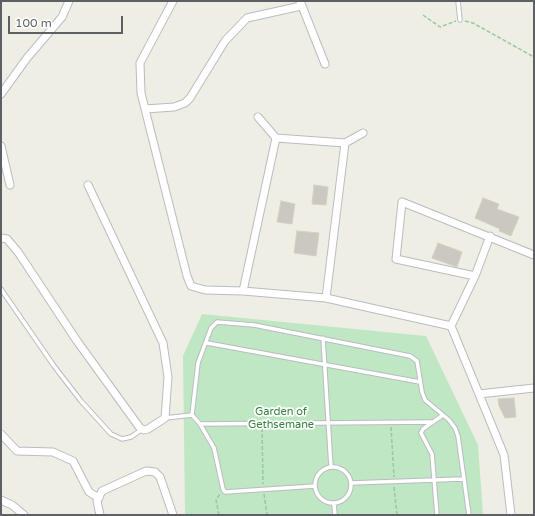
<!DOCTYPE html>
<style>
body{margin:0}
#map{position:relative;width:535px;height:516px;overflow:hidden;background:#efeee4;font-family:"Varela Round",sans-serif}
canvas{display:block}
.frame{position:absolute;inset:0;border:2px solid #5c6065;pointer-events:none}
.scale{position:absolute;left:8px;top:16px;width:115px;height:18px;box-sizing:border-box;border:2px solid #5c6065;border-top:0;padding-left:5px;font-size:12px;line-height:14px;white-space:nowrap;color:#5c6065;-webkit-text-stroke:3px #fff;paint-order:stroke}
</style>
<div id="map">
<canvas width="535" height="516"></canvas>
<div class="frame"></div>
<div class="scale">100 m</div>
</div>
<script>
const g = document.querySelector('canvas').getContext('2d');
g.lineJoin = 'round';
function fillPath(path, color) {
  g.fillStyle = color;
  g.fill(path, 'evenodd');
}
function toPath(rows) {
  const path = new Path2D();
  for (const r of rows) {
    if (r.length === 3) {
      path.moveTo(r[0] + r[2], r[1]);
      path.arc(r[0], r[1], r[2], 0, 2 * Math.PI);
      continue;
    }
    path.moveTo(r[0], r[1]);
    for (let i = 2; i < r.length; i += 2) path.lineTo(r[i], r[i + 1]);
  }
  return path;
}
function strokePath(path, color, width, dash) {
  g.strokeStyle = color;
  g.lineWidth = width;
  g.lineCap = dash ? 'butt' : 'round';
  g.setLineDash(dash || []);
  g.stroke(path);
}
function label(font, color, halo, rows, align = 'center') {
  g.font = font + ' "Varela Round",sans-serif';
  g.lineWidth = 3.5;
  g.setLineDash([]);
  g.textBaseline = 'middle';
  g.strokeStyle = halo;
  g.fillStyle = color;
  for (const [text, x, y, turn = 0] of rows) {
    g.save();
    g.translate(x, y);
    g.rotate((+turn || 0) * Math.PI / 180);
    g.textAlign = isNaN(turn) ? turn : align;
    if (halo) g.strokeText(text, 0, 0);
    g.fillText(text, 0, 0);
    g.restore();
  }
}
fillPath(toPath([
 [202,314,426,336,478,445,483,515,185,515,183,356]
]), '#c0e7c3');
const building = toPath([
 [314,185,328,187,326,205,312,204,314,185],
 [483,198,499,204,497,209,519,217,511,236,499,231,500,229,475,218,483,198],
 [281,201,295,204,292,224,277,222,281,201],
 [297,231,319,233,316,256,294,253,297,231],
 [438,243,462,252,457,267,432,258,438,243],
 [514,398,516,417,505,418,499,406,498,399,514,398]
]);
fillPath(building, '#cac8c1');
strokePath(building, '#d4d0c2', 1);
const service = toPath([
 [458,1,460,20],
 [1,289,54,366,81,401,111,434,122,439,131,437,141,430],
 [323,338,331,467],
 [207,343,420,382],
 [192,415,198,363,211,328,217,322,254,325,410,356,417,361,422,392,425,400,449,420,455,428,458,436,469,515],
 [165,418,192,415,200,424,214,448,223,489,225,492,315,486],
 [200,424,432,422],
 [333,485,18],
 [351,483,463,479],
 [334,504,335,515],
 [437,515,432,454,421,433,423,429,443,415]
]);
const minor = toPath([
 [173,1,140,63,141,93,187,276,191,286,205,290,243,291,326,298,451,326,504,455,511,515],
 [300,1,325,64],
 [1,94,27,58,62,17,69,1],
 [145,109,174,107,185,103,190,98,225,41,247,18,301,6],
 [258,117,276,138,345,143,363,133],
 [1,146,10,185],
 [1,238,7,239,18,252,77,341,140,428,144,430,148,429,165,418,168,377,163,343,88,185],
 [475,276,396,259,402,202,534,255],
 [243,291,276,138],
 [326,298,345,143],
 [451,326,475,276,490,236],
 [479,394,534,388],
 [1,434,17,451,53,452,73,461,89,492,99,498],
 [1,500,12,505,24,515],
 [100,515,97,501,102,491,146,471,155,472,160,477,173,515]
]);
strokePath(service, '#b9bcc1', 5.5);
strokePath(minor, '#b9bcc1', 9);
strokePath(toPath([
 [423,15,440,27,456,21],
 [465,21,473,23,534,57],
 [391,427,394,477],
 [262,428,263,484],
 [394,487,397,515],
 [264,494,267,515],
 [219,515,216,500,220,494]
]), '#98c6a8', 1.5, [4, 2]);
strokePath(service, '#fff', 3.5);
strokePath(minor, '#fff', 7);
label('11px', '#32863c', '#fff', [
 ["Garden of",281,412],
 ["Gethsemane",281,425]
]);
</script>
